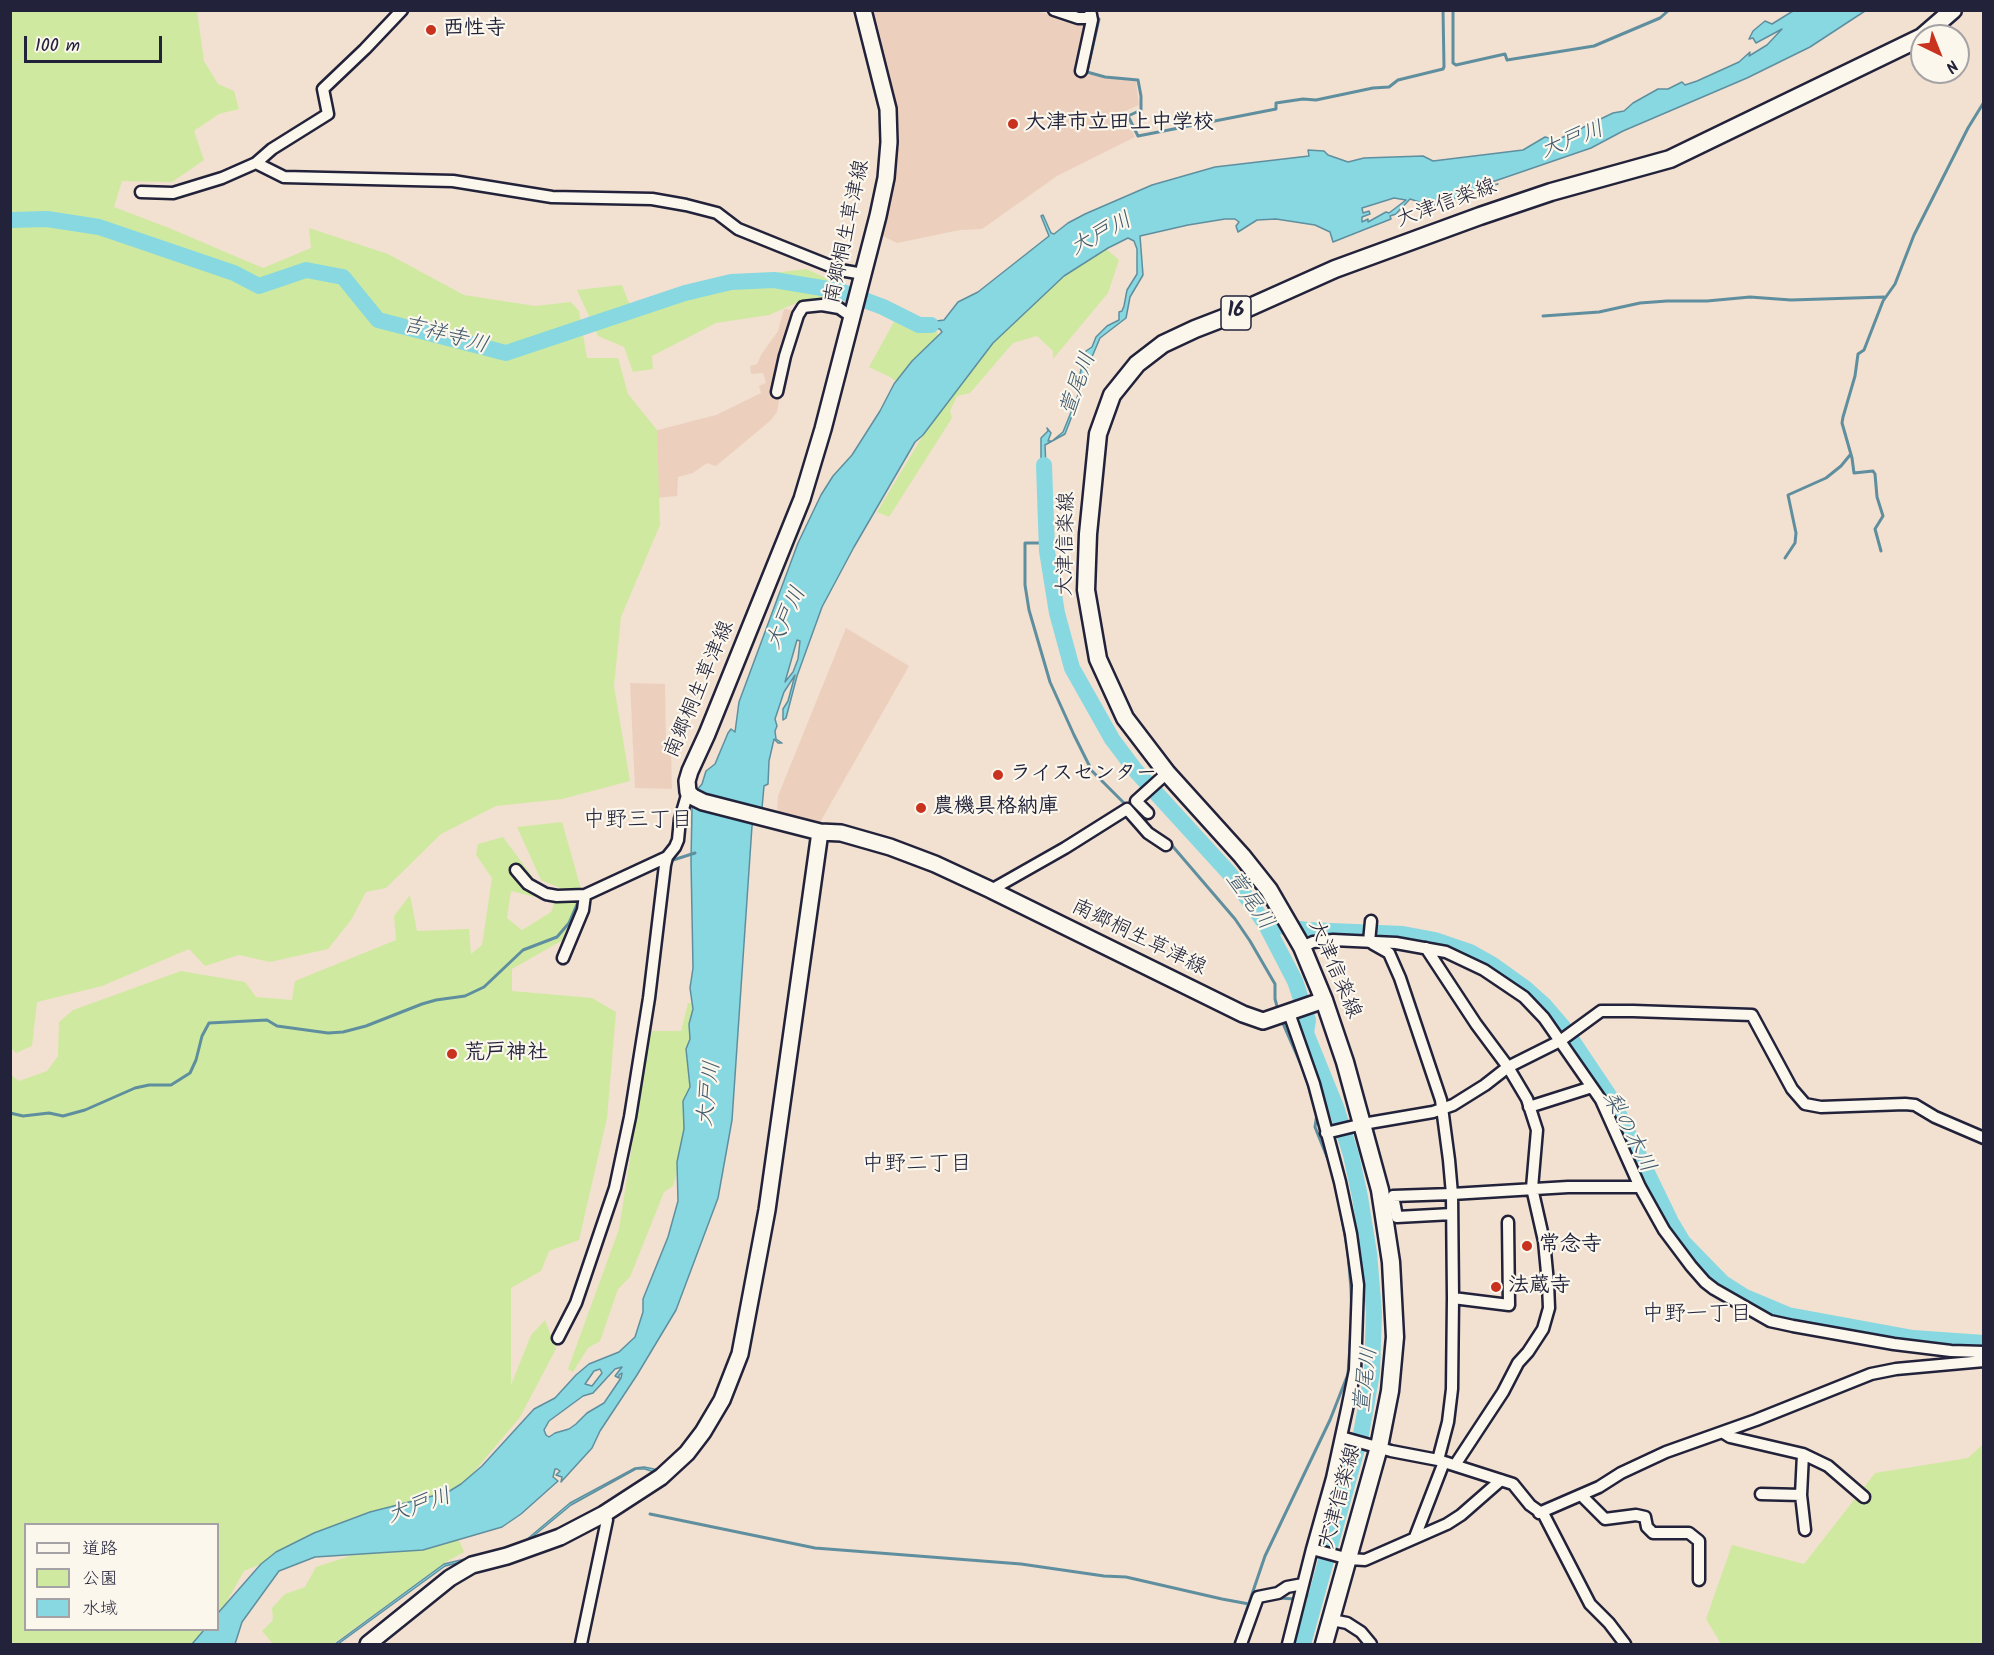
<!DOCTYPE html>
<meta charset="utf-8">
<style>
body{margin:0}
#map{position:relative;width:1994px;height:1655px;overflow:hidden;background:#f2e0d0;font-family:Kalam,"Klee One",sans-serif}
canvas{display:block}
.frame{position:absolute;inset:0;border:12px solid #22223b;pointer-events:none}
.legend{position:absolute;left:24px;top:1523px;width:195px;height:108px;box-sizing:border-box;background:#fbf7ec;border:2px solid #a4a2a5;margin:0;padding:8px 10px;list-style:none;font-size:18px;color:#22223b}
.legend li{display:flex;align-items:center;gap:12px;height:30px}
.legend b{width:30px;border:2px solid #a4a2a5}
.north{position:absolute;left:1910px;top:24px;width:60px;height:60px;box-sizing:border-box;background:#fbf7ec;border:2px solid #a4a2a5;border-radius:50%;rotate:137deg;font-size:16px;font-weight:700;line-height:24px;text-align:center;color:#22223b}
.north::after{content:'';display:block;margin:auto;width:21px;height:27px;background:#c8321e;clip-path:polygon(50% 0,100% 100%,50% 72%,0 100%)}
.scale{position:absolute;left:24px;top:36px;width:138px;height:27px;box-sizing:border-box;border:3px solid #22223b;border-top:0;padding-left:8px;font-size:18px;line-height:21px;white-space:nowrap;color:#22223b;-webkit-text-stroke:4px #fbf7ec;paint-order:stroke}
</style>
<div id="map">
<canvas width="1994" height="1655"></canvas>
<div class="frame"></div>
<ul class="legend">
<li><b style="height:8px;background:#fbf7ec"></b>道路</li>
<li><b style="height:16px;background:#cfeaa0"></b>公園</li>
<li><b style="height:16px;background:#87d8e1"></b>水域</li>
</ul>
<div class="north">N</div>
<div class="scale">100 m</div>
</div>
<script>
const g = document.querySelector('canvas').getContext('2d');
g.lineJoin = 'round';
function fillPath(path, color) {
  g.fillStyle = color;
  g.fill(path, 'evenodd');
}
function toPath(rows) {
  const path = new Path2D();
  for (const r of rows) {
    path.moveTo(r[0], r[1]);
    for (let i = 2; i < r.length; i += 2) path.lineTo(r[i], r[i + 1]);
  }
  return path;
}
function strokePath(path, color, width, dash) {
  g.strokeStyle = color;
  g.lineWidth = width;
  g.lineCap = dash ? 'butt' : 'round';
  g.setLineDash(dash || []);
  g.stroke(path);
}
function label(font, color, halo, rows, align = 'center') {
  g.font = font + ' Kalam,"Klee One",sans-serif';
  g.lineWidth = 4.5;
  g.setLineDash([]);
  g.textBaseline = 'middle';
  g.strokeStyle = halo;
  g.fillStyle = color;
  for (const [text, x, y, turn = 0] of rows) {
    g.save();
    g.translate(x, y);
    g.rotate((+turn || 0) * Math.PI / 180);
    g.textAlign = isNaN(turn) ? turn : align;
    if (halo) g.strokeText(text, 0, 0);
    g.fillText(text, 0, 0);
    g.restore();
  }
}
fillPath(toPath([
 [874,11,1034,11,1087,22,1077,71,1104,78,1136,81,1139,105,1123,112,1135,137,1057,176,982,229,960,230,897,243,879,234,894,174,898,109],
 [784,309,802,311,781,389,777,412,770,421,716,466,707,463,693,473,678,477,677,496,655,498,654,431,716,415,761,393,759,386,766,383,763,373,751,374,750,366,757,364,761,355,778,331],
 [846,628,909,666,818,826,777,814,778,796],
 [630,683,665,684,666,743,671,752,672,789,635,788]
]), '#ecd0bd');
fillPath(toPath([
 [11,10,197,11,204,61,218,84,234,91,239,109,219,114,194,131,204,160,172,182,122,181,114,207,169,228,263,268,311,248,309,228,388,254,464,295,535,306,571,302,579,311,587,358,618,358,628,394,657,430,660,525,621,617,614,686,630,781,562,799,496,806,441,834,386,888,366,892,351,920,328,949,270,962,239,955,205,966,189,949,102,986,37,1002,32,1046,16,1053,10,1047],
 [1104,247,1119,260,1108,293,1053,359,1053,351,1037,336,1013,343,970,393,957,396,950,411,952,418,889,517,877,512,937,412,991,342,1063,274],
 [807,269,838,284,838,299,805,299,769,315,716,323,652,356,653,369,633,372,624,347,598,336,577,290,622,285,634,316,731,278],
 [912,319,937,331,939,343,899,384,890,377,869,367,895,320],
 [562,822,581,889,563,940,512,969,512,991,592,998,616,1012,607,1118,579,1240,549,1251,541,1271,511,1288,511,1385,531,1335,545,1320,556,1349,520,1417,457,1492,388,1513,244,1571,218,1617,218,1524,26,1524,26,1630,210,1630,199,1644,11,1644,10,1074,19,1081,47,1071,58,1056,59,1022,73,1010,181,971,245,982,256,997,292,1000,295,981,396,940,394,916,410,895,417,931,469,929,471,954,482,945,492,878,476,855,478,844,503,837,532,876,535,897,511,891,507,918,522,930,551,912,560,888,541,880,517,827],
 [688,1003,698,1003,685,1145,673,1186,664,1192,630,1277,618,1289,600,1341,588,1348,573,1372,568,1369,619,1229,650,1031,681,1031],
 [1983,1444,1983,1644,1721,1644,1706,1619,1732,1545,1804,1564,1875,1473,1968,1458],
 [452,1536,460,1542,464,1552,448,1561,333,1644,273,1644,262,1631,273,1620,272,1608,285,1594,305,1587,316,1567,353,1555,367,1546]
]), '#cfeaa0');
const water = toPath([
 [1856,10,1865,11,1810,47,1747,78,1623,131,1591,148,1492,182,1493,185,1498,184,1491,186,1432,206,1410,199,1396,214,1390,216,1391,219,1333,242,1330,232,1315,225,1276,219,1257,220,1238,232,1236,226,1239,222,1235,219,1225,219,1188,225,1140,236,1143,275,1130,297,1126,318,1100,338,1080,385,1080,395,1065,434,1045,445,1047,492,1041,480,1041,438,1048,431,1047,428,1051,433,1048,441,1052,441,1063,432,1078,395,1077,385,1086,351,1092,347,1096,337,1107,326,1119,320,1119,312,1122,311,1124,306,1127,290,1137,274,1137,249,1134,241,1128,238,1108,248,1064,276,993,343,923,435,915,442,854,547,822,607,797,676,786,718,783,720,783,709,788,701,795,675,784,692,775,719,777,726,775,731,776,739,782,743,778,743,774,739,769,761,768,784,764,786,762,808,752,826,732,1120,718,1198,676,1310,637,1375,600,1431,592,1448,561,1482,562,1477,556,1475,560,1471,557,1469,555,1469,553,1477,558,1481,521,1514,502,1527,423,1550,315,1557,279,1571,242,1622,235,1644,192,1644,204,1630,218,1630,218,1613,261,1564,276,1552,314,1533,370,1512,448,1492,461,1484,482,1466,534,1409,555,1398,576,1375,589,1364,619,1352,635,1337,643,1312,643,1299,668,1237,678,1201,677,1162,684,1129,683,1101,690,1087,686,1049,690,1039,689,1024,693,1009,690,988,693,968,691,861,692,809,696,791,702,784,706,771,715,764,728,733,731,729,735,732,739,702,798,543,821,495,833,476,852,455,880,411,894,384,912,361,942,332,940,329,917,326,907,320,922,323,944,320,958,302,978,292,1049,236,1041,216,1043,215,1051,233,1054,234,1068,223,1085,214,1152,185,1215,167,1309,156,1308,150,1324,151,1328,155,1348,162,1364,158,1423,156,1433,161,1523,150,1545,137,1557,140,1613,113,1624,111,1633,103,1658,89,1668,89,1682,82,1685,85,1697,81,1739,62,1750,52,1749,56,1767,45,1782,29,1756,43,1753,38,1749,39,1753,31,1765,21,1772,24,1793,11,1856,10],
 [1394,198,1406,200,1389,213,1386,212,1368,222,1368,219,1362,222,1362,217,1370,214,1369,211,1363,213,1362,208,1394,198],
 [797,640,800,641,798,659,793,672,785,682,797,640],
 [622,1367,615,1376,619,1378,619,1375,622,1373,621,1378,604,1403,587,1413,576,1424,569,1429,555,1433,549,1437,546,1435,544,1430,549,1421,583,1396,593,1393,615,1369,622,1367],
 [600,1369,602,1373,592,1386,585,1384,594,1371,600,1369],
 [644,1467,659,1470,657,1473,645,1469,636,1469,571,1505,519,1548,445,1566,338,1644,335,1644,444,1564,519,1546,570,1503,635,1468,644,1467]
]);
fillPath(water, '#87d8e1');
strokePath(water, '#5f8f9f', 1.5);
strokePath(toPath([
 [1453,10,1453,63,1456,65,1505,54,1507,60,1594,46,1660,18,1669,10],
 [1099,19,1087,72,1105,77,1138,80,1141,96,1141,110,1128,116,1138,136,1276,109,1276,103,1303,99,1316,100,1373,88,1389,87,1398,80,1443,69,1444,67,1443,10],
 [1543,316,1599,312,1640,303,1667,301,1707,301,1750,297,1791,300,1884,297],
 [1046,540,1039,543,1025,543,1025,585,1029,610,1050,682,1074,735,1092,771,1126,805],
 [1881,551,1875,529,1883,516,1877,497,1875,474,1873,471,1854,473,1852,458,1842,423,1843,417,1855,376,1858,354,1864,350,1883,301,1895,284,1914,235,1968,128,1984,102],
 [1785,558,1795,543,1796,533,1788,495,1826,478,1841,466,1850,455],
 [1169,842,1235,919,1250,941,1275,984,1275,999,1278,1010],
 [670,861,695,853],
 [1281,1019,1302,1067,1314,1102],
 [10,1113,23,1116,49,1113,63,1116,85,1110,135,1088,149,1085,171,1085,190,1073,196,1060,202,1036,209,1023,267,1020,277,1026,328,1033,343,1032,366,1026,422,1004,436,1000,465,996,484,987,523,950,557,937,569,923,578,902],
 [1317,1114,1315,1127,1331,1167],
 [650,1514,815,1548,1021,1564,1104,1576,1126,1577,1222,1599,1249,1604],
 [1302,1597,1318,1594],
 [1279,1598,1295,1599],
 [1235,1644,1265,1556,1330,1420,1348,1374,1352,1317,1351,1290,1348,1252,1340,1208]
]), '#5f8f9f', 3);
strokePath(toPath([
 [10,220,47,219,99,227,234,273,259,286,306,270,343,277,378,320,506,353,685,293,731,282,774,280,840,291,883,307,919,325,931,325],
 [1044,465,1047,551,1057,613,1072,668,1112,739,1136,771,1230,874,1266,925,1295,981,1308,1020,1306,1033,1336,1107,1351,1155,1360,1197,1369,1253,1374,1312,1372,1373,1361,1434,1303,1644],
 [1279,926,1307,930,1403,934,1435,940,1470,952,1493,965,1525,988,1544,1005,1563,1027,1612,1100,1671,1222,1683,1242,1723,1283,1745,1297,1788,1315,1913,1338,1984,1343]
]), '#87d8e1', 16);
const street = toPath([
 [1054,10,1078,18,1091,18],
 [1081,71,1092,20,1090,10],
 [256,163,284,177,453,181,552,197,652,199,686,205,717,213,738,229,800,254,840,270,863,274],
 [141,192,173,193,222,178,256,163,272,149,328,114,323,89,365,49,402,10],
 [777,392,785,356,798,315,803,307,822,305,839,308,852,317],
 [1148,813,1136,801,1167,773],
 [516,870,528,884,546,894,557,896,585,895],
 [991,890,1065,848,1127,809,1148,833,1166,845],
 [1369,942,1371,921],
 [1373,944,1389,953,1400,978,1441,1100,1449,1160,1452,1194,1453,1298,1452,1389,1448,1422,1438,1460],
 [1302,947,1313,942,1333,940,1396,943,1446,952,1484,970,1524,997,1544,1018,1601,1100,1640,1187,1664,1230,1691,1266,1705,1282,1714,1289,1770,1321,1793,1326,1894,1344,1951,1351,1984,1352],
 [1426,948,1476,1024,1508,1067,1527,1099,1537,1130,1532,1188,1544,1241,1548,1283,1549,1308,1543,1329,1528,1352,1518,1363,1503,1392,1455,1465],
 [563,958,583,910,585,895,667,857],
 [1529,1107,1592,1087],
 [1326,1133,1363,1124,1433,1112,1453,1105,1485,1085,1508,1067,1560,1041,1601,1011,1633,1011,1752,1015,1792,1089,1805,1104,1821,1107,1905,1104,1915,1105,1935,1117,1984,1138],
 [1452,1214,1397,1217,1393,1196,1452,1194,1568,1187,1640,1187],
 [1453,1298,1509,1305,1508,1222],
 [558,1338,576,1303,615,1188,630,1117,649,998,665,865,667,857,675,847,678,840,680,819,688,792],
 [1722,1432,1730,1437,1803,1454,1828,1466,1864,1497],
 [1341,1437,1391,1451,1438,1460,1513,1484,1530,1505,1544,1515,1590,1604,1609,1623,1625,1644],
 [1803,1454,1801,1495,1805,1530],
 [1761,1494,1801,1495],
 [1581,1495,1605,1519,1636,1515,1645,1517,1647,1527,1653,1533,1689,1533,1699,1541,1699,1580],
 [1539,1513,1599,1487,1621,1473,1666,1452,1756,1420,1871,1374,1896,1369,1984,1361],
 [1415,1537,1444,1462],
 [1312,1549,1349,1559,1365,1560,1447,1524,1461,1515,1501,1480],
 [1332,1620,1347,1623,1361,1632,1371,1644],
 [581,1644,607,1520,604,1514],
 [1241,1644,1258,1597,1278,1593,1287,1587,1303,1584],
 [1288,1644,1312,1549,1332,1478,1347,1409,1355,1370,1358,1285,1351,1234,1340,1182,1314,1084,1289,1013]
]);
const secondary = toPath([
 [863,10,888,109,889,142,886,178,878,216,823,429,802,499,707,734,690,771,687,781,688,792,693,797,703,802,820,832,841,833,890,847,935,864,991,890,1243,1014,1263,1021,1324,1000],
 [368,1644,450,1578,472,1565,507,1556,560,1537,604,1514,661,1477,687,1453,703,1432,722,1400,740,1354,767,1210,820,832]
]);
const primary = toPath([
 [1923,36,1953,10],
 [1324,1644,1379,1447,1390,1391,1395,1337,1391,1262,1380,1190,1345,1062,1324,1000,1302,947,1269,890,1242,856,1167,773,1125,718,1098,659,1086,590,1088,534,1098,434,1112,395,1137,364,1163,344,1195,329,1239,312,1335,269,1480,216,1551,192,1670,159,1922,37]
]);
strokePath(street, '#22223b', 15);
strokePath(secondary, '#22223b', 20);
strokePath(primary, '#22223b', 21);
strokePath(street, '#fbf7ec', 10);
strokePath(secondary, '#fbf7ec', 15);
strokePath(primary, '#fbf7ec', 16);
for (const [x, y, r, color] of [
 [431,30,6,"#c8321e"],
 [1013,124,6,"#c8321e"],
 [998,775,6,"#c8321e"],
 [921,808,6,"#c8321e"],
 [452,1054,6,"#c8321e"],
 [1527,1246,6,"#c8321e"],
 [1496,1287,6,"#c8321e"]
]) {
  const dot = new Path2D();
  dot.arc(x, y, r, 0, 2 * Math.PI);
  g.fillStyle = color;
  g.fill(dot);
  strokePath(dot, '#fbf7ec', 2);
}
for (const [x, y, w] of [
 [1236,313,30]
]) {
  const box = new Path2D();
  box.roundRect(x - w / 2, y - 17, w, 34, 4.5);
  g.fillStyle = '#fbf7ec';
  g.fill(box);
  strokePath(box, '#22223b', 1.5);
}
label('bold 20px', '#22223b', null, [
 ["16",1236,313]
]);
label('bold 21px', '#22223b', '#fbf7ec', [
 ["西性寺",443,30],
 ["大津市立田上中学校",1025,124],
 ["ライスセンター",1010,775],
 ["農機具格納庫",933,808],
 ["荒戸神社",464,1054],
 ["常念寺",1539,1246],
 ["法蔵寺",1508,1287]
], 'left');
label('21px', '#22223b', '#fbf7ec', [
 ["大津信楽線",1447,205,-20],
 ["南郷桐生草津線",849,232,-78],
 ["大津信楽線",1068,544,-89],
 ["南郷桐生草津線",701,690,-67],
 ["南郷桐生草津線",1138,939,26],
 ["大津信楽線",1333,970,67],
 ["大津信楽線",1342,1498,-75]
]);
label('italic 22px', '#40596d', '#fbf7ec', [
 ["大戸川",1573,142,-21],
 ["大戸川",1102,236,-28],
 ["吉祥寺川",445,337,15],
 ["萱尾川",1080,385,-70],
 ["大戸川",788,619,-65],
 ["萱尾川",1248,902,55],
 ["大戸川",711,1094,-83],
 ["梨の木川",1627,1133,62],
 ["萱尾川",1368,1380,-83],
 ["大戸川",420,1508,-19]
]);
label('22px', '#22223b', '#fbf7ec', [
 ["中野三丁目",638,822],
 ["中野二丁目",917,1166],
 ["中野一丁目",1697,1316]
]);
</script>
